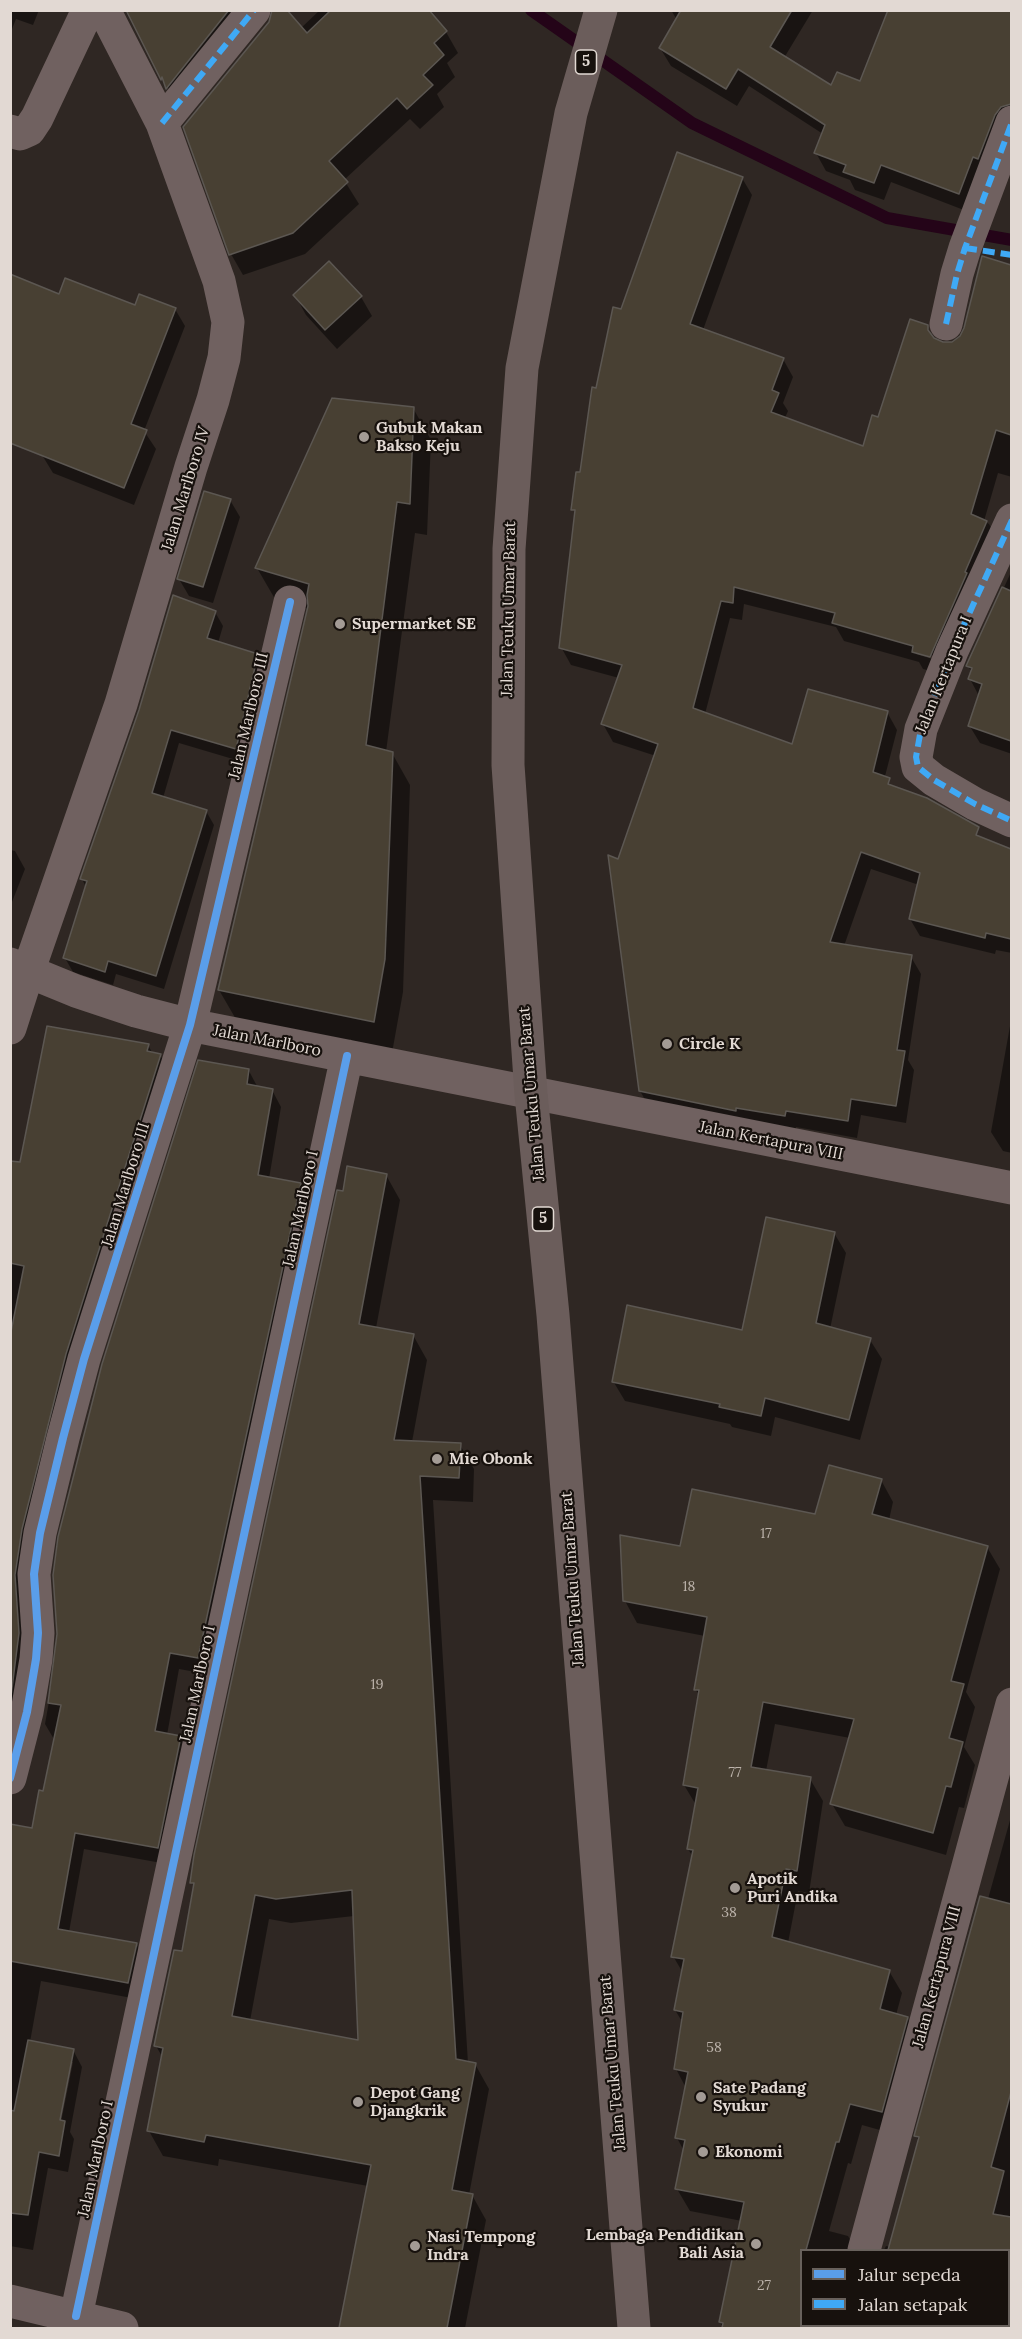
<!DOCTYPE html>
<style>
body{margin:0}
#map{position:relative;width:1022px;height:2339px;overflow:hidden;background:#2f2723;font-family:Lora,serif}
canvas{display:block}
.frame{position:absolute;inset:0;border:12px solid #e2d9d3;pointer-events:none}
.legend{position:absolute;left:800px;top:2249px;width:210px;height:78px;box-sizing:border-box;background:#17110d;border:2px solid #68615c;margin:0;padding:8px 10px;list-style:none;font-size:18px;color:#e2d9d3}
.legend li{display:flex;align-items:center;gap:12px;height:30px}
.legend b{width:30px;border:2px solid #68615c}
</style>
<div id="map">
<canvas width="1022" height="2339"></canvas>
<div class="frame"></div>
<ul class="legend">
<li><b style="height:8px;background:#5a9eea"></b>Jalur sepeda</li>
<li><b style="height:8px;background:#3fa9f5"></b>Jalan setapak</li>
</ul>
</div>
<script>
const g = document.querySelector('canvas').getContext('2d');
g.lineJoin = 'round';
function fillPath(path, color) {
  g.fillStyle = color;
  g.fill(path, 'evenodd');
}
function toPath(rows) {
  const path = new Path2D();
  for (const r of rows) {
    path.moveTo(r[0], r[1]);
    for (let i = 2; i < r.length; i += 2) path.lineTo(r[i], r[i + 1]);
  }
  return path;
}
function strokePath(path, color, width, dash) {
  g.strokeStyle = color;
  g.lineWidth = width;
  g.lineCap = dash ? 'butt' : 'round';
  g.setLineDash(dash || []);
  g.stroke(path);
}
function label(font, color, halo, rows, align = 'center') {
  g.font = font + ' Lora,serif';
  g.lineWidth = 4.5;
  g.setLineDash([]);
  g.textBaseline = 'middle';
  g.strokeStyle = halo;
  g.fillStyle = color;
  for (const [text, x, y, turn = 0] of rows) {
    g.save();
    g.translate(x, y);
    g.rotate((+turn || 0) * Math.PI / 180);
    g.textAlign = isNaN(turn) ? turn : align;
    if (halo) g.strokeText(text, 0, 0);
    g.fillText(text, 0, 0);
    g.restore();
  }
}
fillPath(toPath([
 [10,10,39,10,33,25,16,19,10,34],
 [127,10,285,10,301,28,320,10,427,10,446,32,458,53,447,63,455,77,437,94,444,107,420,129,410,119,344,180,359,204,305,254,243,275,231,254,270,23,273,14,270,12,179,108],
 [671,10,813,10,784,58,832,87,861,83,896,10,1012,10,1012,125,969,212,891,182,884,200,855,190,850,180,826,171,816,153,823,134,749,86,737,106,671,66,660,48,677,20],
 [742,178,752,195,703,330,783,359,793,377,783,403,788,411,785,418,863,448,927,326,935,341,952,343,961,338,966,329,983,258,1012,267,1012,477,998,473,984,521,989,524,999,541,939,673,923,669,919,662,844,641,836,627,744,604,742,620,730,618,705,714,793,746,887,712,897,730,884,780,843,786,1012,850,1012,953,996,950,995,954,920,936,910,919,919,885,871,869,844,946,911,957,921,974,908,1060,914,1070,906,1123,861,1115,857,1138,796,1127,795,1132,650,1108,640,1091,619,861,656,756,613,742,603,724,619,678,571,665,561,647,576,515,573,509,597,389,622,310],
 [916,651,937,657,936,660,916,654],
 [295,295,361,297,372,316,337,349,306,315],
 [60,296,136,307,175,309,185,326,144,431,156,449,134,505,53,473,42,455],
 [413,408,431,440,427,535,415,533,386,752,392,753,410,785,403,992,392,1053,237,1021,219,990,309,609,275,599,257,568],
 [230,500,240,517,213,603,189,596,179,579],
 [1012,570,1012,754,980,743,969,725,979,696,970,679,972,673,968,666],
 [215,612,223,626,218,643,257,655,266,669,243,762,179,743,163,798,206,811,214,825,164,989,116,974,113,985,73,972,65,958,86,887,82,879],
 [10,850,15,851,25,869,10,907],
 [1012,1015,1012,1153,1003,1151,991,1132],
 [148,1045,153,1054,160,1055,171,1073,76,1372,29,1652,10,1734,10,1162,21,1164],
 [249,1071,258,1088,272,1090,281,1107,269,1179,300,1184,309,1201,207,1674,179,1669,167,1735,181,1738,190,1754,167,1864,84,1849,69,1932,136,1944,146,1961,137,1999,41,1981,30,2042,73,2050,82,2067,70,2132,74,2139,68,2172,48,2168,33,2250,10,2246,10,1825,34,1830,55,1741,45,1724,56,1662],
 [70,2062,73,2062,60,2127,57,2127],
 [386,1175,400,1200,376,1328,413,1335,427,1360,412,1442,460,1445,474,1469,473,1502,433,1500,468,2063,475,2064,489,2089,469,2195,472,2195,486,2220,465,2328,341,2328,368,2186,219,2159,218,2166,163,2156,149,2131,163,2058,156,2046,183,1953,195,1888,192,1882,344,1193],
 [354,1916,359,2042,250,2021,269,1919,291,1923],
 [834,1233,846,1253,830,1329,870,1340,882,1359,860,1440,775,1417,771,1436,732,1427,730,1424,625,1401,613,1381,743,1332],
 [881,1480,893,1502,889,1520,987,1547,1000,1569,966,1692,975,1707,964,1747,975,1765,964,1808,959,1807,946,1855,845,1826,832,1804,850,1738,775,1724,766,1771,810,1779,823,1801,809,1893,798,1891,788,1943,889,1971,902,1993,896,2015,907,2018,920,2040,894,2134,862,2125,851,2164,848,2163,829,2231,848,2236,856,2250,802,2250,802,2326,1008,2326,1008,2250,884,2250,886,2246,890,2247,919,2142,916,2136,988,1899,1012,1813,1012,2328,723,2328,720,2322,742,2221,690,2211,677,2189,684,2151,677,2138,686,2088,676,2069,683,2023,675,2010,683,1973,673,1956,693,1857,688,1849,696,1805,684,1785,700,1696,695,1689,705,1636,637,1623,625,1601,682,1548,816,1516]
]), '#0007');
strokePath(toPath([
 [531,10,692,123,887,218,1012,240]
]), '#240418', 12);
const building = toPath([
 [126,10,229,10,166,89,162,77,161,80,126,10],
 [272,10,287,10,307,33,331,10,429,10,447,31,434,43,444,55,423,75,433,85,407,109,397,98,329,161,348,182,293,233,229,255,183,127,269,22,272,10],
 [681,10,792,10,770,47,831,85,837,72,860,81,888,10,1011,10,1011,104,1001,107,995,115,978,159,973,157,959,194,881,165,874,183,843,172,846,165,814,153,825,125,738,69,726,89,659,48,681,10],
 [677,152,743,177,690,324,784,358,772,390,779,393,771,412,863,446,872,415,878,417,910,319,928,325,928,330,934,338,943,342,952,342,960,336,964,328,982,256,1011,265,1011,435,996,430,971,514,987,521,965,572,967,573,930,657,912,652,913,646,832,623,835,613,734,587,733,603,721,601,693,708,792,744,808,689,888,711,873,772,890,778,888,784,927,798,979,827,976,835,1011,849,1011,939,986,933,985,938,909,919,920,873,861,852,830,942,912,955,897,1050,905,1051,896,1106,851,1099,848,1121,786,1111,785,1116,736,1108,736,1111,639,1091,608,855,618,859,658,744,601,724,622,665,559,648,575,510,571,510,576,472,580,472,592,387,596,388,613,307,621,309,677,152],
 [329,261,362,296,325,330,293,295,329,261],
 [10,274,59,294,65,278,135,305,139,294,176,308,131,424,147,430,124,488,10,443,10,274],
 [332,398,414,407,410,504,397,502,366,745,393,752,385,959,374,1022,218,990,308,606,307,595,309,584,255,568,332,398],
 [204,491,231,499,203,587,177,579,204,491],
 [1002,587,1011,591,1011,741,968,726,982,684,968,679,972,668,966,666,1002,587],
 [173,595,216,611,207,638,258,654,236,749,171,730,152,793,207,810,156,976,108,961,105,972,63,958,87,881,80,879,139,710,173,595],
 [47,1026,149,1044,147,1051,161,1054,66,1354,22,1529,15,1575,19,1633,11,1696,10,1337,24,1266,10,1263,10,1161,20,1162,47,1026],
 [198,1060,249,1069,247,1084,273,1089,258,1175,301,1183,198,1658,170,1653,155,1731,181,1736,158,1848,75,1833,58,1929,137,1943,128,1983,10,1961,10,1824,32,1828,39,1790,43,1791,61,1705,48,1703,57,1634,53,1575,58,1537,102,1364,198,1060],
 [347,1166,387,1174,359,1324,414,1334,394,1440,461,1443,459,1478,420,1476,456,2059,476,2063,452,2190,473,2194,447,2328,339,2328,371,2165,206,2135,204,2142,147,2131,163,2048,154,2046,162,2007,174,1950,182,1951,194,1883,190,1883,194,1855,337,1190,343,1191,347,1166],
 [352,1890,358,2040,232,2016,255,1895,276,1899,352,1890],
 [766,1217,835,1232,816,1323,871,1338,849,1420,765,1398,761,1416,719,1407,720,1404,612,1382,627,1305,742,1330,766,1217],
 [829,1465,882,1479,872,1514,988,1546,951,1681,964,1684,949,1738,963,1742,951,1787,946,1786,933,1833,830,1804,854,1719,763,1702,751,1767,811,1777,797,1871,786,1869,772,1937,890,1970,880,2009,908,2017,882,2112,850,2104,839,2142,836,2142,806,2250,801,2250,801,2328,722,2328,723,2323,719,2322,744,2202,675,2189,685,2140,675,2138,688,2072,674,2069,683,2012,674,2010,684,1959,671,1957,693,1850,687,1849,698,1788,683,1785,699,1690,694,1690,707,1617,623,1601,620,1535,680,1546,692,1489,815,1514,829,1465],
 [980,1896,1011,1904,1011,2092,991,2167,1004,2171,993,2214,1011,2217,1011,2250,888,2250,919,2137,914,2136,980,1896],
 [28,2040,74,2049,60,2120,65,2121,59,2156,39,2152,28,2215,10,2213,10,2110,14,2111,28,2040]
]);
fillPath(building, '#484033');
strokePath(building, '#5c5752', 1.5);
strokePath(toPath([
 [162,123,254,10],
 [10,131,20,134,29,130,37,118,88,10],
 [946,324,957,274,965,248,1012,122],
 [1012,520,952,651,921,729,916,757,918,767,934,780,975,804,1012,821],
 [10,964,76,991,136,1011,190,1025,1012,1188],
 [10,1028,28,972,121,704,191,467,213,400,224,358,228,322,219,281,162,123,104,10],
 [10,1778,27,1712,36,1659,38,1633,34,1574,40,1533,63,1438,84,1359,190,1025,290,602],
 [864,2250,1012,1704],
 [10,2301,122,2328],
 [76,2316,347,1056],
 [843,2328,844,2326]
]), '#706160', 33);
strokePath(toPath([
 [601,10,571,113,522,368,509,549,508,765,531,1094,553,1315,634,2328]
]), '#6b5d5b', 33);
strokePath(toPath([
 [162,123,254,10],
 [965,248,1012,255],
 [946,324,957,274,965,248,1012,122],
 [1012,520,952,651,921,729,916,757,918,767,934,780,975,804,1012,821]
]), '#3fa9f5', 6, [12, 6]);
strokePath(toPath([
 [10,1778,27,1712,36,1659,38,1633,34,1574,40,1533,63,1438,84,1359,190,1025,290,602],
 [76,2316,347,1056]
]), '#5a9eea', 8);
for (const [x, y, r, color] of [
 [364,437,6,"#a39b95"],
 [340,624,6,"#a39b95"],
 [667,1044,6,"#a39b95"],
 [437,1459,6,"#a39b95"],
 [735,1888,6,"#a39b95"],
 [701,2097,6,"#a39b95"],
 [358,2102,6,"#a39b95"],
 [703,2152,6,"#a39b95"],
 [756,2244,6,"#a39b95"],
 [415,2246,6,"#a39b95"]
]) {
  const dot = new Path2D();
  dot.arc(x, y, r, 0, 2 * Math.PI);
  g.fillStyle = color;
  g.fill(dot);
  strokePath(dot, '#17110d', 2);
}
label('14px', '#bcb3ab', null, [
 ["17",766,1534],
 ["18",689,1587],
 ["19",377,1685],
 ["77",735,1773],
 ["38",729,1913],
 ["58",714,2048],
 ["27",764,2286]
]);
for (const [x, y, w] of [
 [586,62,21],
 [543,1219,21]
]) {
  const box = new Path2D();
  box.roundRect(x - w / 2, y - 12, w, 24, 4.5);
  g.fillStyle = '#17110d';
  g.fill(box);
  strokePath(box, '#e2d9d3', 1.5);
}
label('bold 15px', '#e2d9d3', null, [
 ["5",586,62],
 ["5",543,1219]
]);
label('bold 16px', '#e2d9d3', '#17110d', [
 ["Gubuk Makan",376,428],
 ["Bakso Keju",376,446],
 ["Supermarket SE",352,624],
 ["Circle K",679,1044],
 ["Mie Obonk",449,1459],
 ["Apotik",747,1879],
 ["Puri Andika",747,1897],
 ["Sate Padang",713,2088],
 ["Syukur",713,2106],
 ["Depot Gang",370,2093],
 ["Djangkrik",370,2111],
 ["Ekonomi",715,2152],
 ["Lembaga Pendidikan",744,2235,"right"],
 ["Bali Asia",744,2253,"right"],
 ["Nasi Tempong",427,2237],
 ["Indra",427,2255]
], 'left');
label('16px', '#e2d9d3', '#17110d', [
 ["Jalan Marlboro IV",186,489,-73],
 ["Jalan Teuku Umar Barat",509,609,-89],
 ["Jalan Kertapura I",944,675,-68],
 ["Jalan Marlboro III",249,716,-77],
 ["Jalan Marlboro",267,1041,11],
 ["Jalan Teuku Umar Barat",532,1094,-95],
 ["Jalan Kertapura VIII",771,1141,11],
 ["Jalan Marlboro III",126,1185,-73],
 ["Jalan Marlboro I",301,1209,-78],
 ["Jalan Teuku Umar Barat",573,1579,-94],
 ["Jalan Marlboro I",198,1684,-78],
 ["Jalan Kertapura VIII",937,1977,-75],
 ["Jalan Teuku Umar Barat",613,2063,-95],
 ["Jalan Marlboro I",96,2159,-78]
]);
</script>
